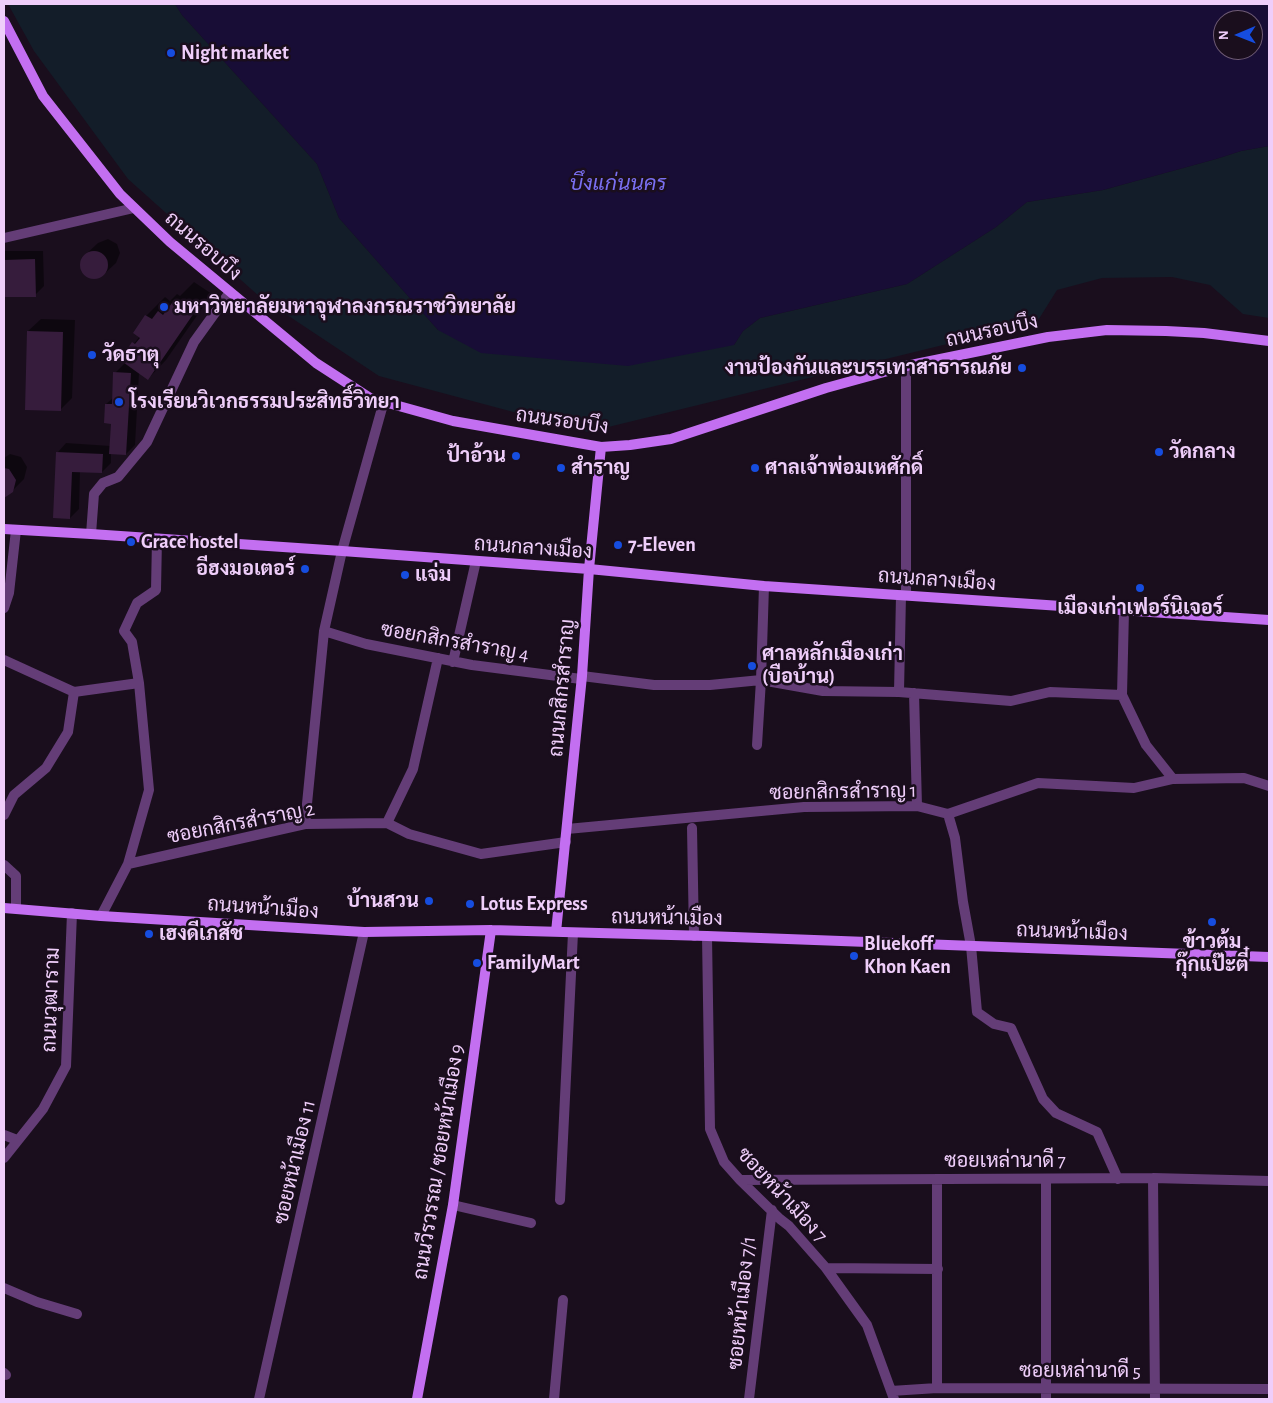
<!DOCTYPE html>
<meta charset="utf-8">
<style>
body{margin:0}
#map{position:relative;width:1273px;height:1403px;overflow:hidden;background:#1a0e1d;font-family:"Alegreya Sans",sans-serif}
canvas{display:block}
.frame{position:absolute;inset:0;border:5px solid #efcefa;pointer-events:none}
.north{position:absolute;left:1213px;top:10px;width:50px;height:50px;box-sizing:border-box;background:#1a0e1d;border:1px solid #6f5b75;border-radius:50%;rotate:269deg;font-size:14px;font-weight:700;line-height:20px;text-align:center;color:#efcefa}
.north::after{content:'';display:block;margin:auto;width:18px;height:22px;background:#164ddf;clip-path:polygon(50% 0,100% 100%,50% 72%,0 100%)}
</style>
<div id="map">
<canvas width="1273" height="1403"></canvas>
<div class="frame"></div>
<div class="north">N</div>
</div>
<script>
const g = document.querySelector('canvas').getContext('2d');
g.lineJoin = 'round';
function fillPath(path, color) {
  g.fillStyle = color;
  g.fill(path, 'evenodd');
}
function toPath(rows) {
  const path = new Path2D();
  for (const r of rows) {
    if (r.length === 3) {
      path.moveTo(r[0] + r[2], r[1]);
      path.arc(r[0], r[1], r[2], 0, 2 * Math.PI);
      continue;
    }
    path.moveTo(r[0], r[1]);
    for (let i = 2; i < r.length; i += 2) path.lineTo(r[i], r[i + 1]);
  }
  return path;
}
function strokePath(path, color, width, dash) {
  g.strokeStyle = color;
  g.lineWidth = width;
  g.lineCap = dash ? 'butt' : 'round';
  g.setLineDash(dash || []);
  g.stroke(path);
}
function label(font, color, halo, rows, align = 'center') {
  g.font = font + ' "Alegreya Sans",Sarabun,sans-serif';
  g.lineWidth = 5;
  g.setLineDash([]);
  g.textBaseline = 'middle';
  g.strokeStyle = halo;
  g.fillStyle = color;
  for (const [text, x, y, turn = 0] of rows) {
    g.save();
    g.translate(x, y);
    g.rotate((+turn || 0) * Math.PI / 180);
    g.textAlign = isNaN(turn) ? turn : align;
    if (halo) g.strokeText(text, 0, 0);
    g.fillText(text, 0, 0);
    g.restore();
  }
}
fillPath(toPath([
 [8,4,175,4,182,15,317,164,339,218,438,330,734,345,743,331,760,318,907,284,996,227,1027,202,1103,190,1216,159,1241,151,1269,146,1269,318,1243,314,1210,285,1172,277,1102,278,1057,290,1037,322,588,432,379,376,260,297,128,179,34,51]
]), '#131d29');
fillPath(toPath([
 [175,4,1269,4,1269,146,1241,151,1216,159,1103,190,1027,202,996,227,907,284,760,318,743,331,734,345,628,366,481,353,438,330,339,218,317,164,182,15],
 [1223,20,1253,20,1253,50,1223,50]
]), '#180d36');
fillPath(toPath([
 [108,239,117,244,120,253,116,263,103,275,93,279,84,274,81,265,85,255,98,243],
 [4,251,43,251,44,286,35,295,4,296],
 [194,282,212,294,166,360,148,379,139,373,135,445,126,454,111,453,111,463,102,472,80,471,79,509,70,518,58,452,66,443,111,446,112,422,106,404,113,398,115,373,125,363,121,360,140,336,135,333,146,316,165,297,170,301,177,294,180,296],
 [41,319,75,320,72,398,60,410,28,331],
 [10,454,21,457,27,467,24,479,12,491,4,496,4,458]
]), '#0007');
fillPath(toPath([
 [94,265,14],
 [35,259,36,297,4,297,4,260],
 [175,299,194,313,148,380,120,360,132,342,135,344,140,338,133,333,145,315,152,319,158,311,163,315],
 [27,331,63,332,61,411,25,410],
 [113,372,131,373,126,455,109,454,111,424,104,423,105,404,112,404],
 [56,452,103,454,102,473,72,472,70,519,53,518],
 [4,468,9,469,16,480,13,492,4,498]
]), '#361c3c');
strokePath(toPath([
 [4,238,134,208],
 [91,534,94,494,103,483,118,477,147,442,194,342,230,292],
 [906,595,906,366],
 [4,608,9,593,16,530],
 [1124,611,1122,695,1146,745,1173,779],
 [324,631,366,644,472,665,581,679],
 [4,660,74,692],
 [453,662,476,561],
 [582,676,654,685,710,685,761,680,823,691,899,692,1011,701,1050,692,1122,695],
 [74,692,139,683],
 [899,692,901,595],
 [914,693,917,806],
 [757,745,761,680,764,586],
 [948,814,955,838,963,902,971,946,977,1012,994,1024,1011,1028,1043,1099,1056,1113,1097,1132,1118,1179],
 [4,815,14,795,46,768,68,732,74,692],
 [387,823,413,769,438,658],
 [305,824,324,631,342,551,384,401],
 [692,828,694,936],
 [567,829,804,807,917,806,948,814,1038,783,1134,788,1173,779,1244,778,1269,786],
 [128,864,305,824,387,823,409,834,481,854,566,842],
 [4,865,16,876,16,908],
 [101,916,128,864,149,790,139,683,132,642,124,631,137,603,156,590,157,539],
 [707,936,710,1129,724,1162,740,1180,780,1219,789,1226,826,1268,867,1325,894,1399],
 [4,1135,17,1140],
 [4,1158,43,1109,66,1066,72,913],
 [1153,1178,1155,1399],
 [1046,1179,1046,1399],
 [740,1180,1153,1178,1269,1181],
 [560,1200,573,933],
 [453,1205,531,1223],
 [826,1268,938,1269],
 [4,1288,37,1302,77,1314],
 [4,1373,6,1375],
 [937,1388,937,1179],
 [891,1391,937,1388,1269,1389],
 [259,1399,364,932],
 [554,1399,563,1300],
 [749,1399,772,1210]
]), '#643d77', 10);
strokePath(toPath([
 [4,21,43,96,120,194,170,242,316,363,370,398,453,421,601,447,630,445,671,439,826,388,906,366,1048,337,1107,330,1166,331,1204,333,1269,341],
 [4,529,91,534,342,551,589,569,764,586,1269,620],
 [4,908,101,916,364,932,491,930,707,936,1269,957],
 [556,932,582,676,589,569,601,447],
 [417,1399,453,1205,491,930]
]), '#c36ff1', 10);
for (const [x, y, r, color] of [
 [171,53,5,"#164ddf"],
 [164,307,5,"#164ddf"],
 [92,355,5,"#164ddf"],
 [1022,368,5,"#164ddf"],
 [119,402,5,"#164ddf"],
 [1159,452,5,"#164ddf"],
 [516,456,5,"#164ddf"],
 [561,468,5,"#164ddf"],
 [755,468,5,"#164ddf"],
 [131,542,5,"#164ddf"],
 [618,545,5,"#164ddf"],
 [305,569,5,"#164ddf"],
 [405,575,5,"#164ddf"],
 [1140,588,5,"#164ddf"],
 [752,666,5,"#164ddf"],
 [429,901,5,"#164ddf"],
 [470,904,5,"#164ddf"],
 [1212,922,5,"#164ddf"],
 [149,934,5,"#164ddf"],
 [854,956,5,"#164ddf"],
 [477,963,5,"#164ddf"]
]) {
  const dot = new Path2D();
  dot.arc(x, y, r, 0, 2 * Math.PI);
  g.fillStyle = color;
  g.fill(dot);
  strokePath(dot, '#1a0e1d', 2);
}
label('bold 20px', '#efcefa', '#1a0e1d', [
 ["Night market",181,53],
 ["มหาวิทยาลัยมหาจุฬาลงกรณราชวิทยาลัย",174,307],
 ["วัดธาตุ",102,355],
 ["งานป้องกันและบรรเทาสาธารณภัย",1012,368,"right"],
 ["โรงเรียนวิเวกธรรมประสิทธิ์วิทยา",129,402],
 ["วัดกลาง",1169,452],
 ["ป้าอ้วน",506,456,"right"],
 ["สำราญ",571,468],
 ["ศาลเจ้าพ่อมเหศักดิ์",765,468],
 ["Grace hostel",141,542],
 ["7-Eleven",628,545],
 ["อีฮงมอเตอร์",295,569,"right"],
 ["แจ่ม",415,575],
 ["เมืองเก่าเฟอร์นิเจอร์",1140,608,"center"],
 ["ศาลหลักเมืองเก่า",762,654],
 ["(บือบ้าน)",762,677],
 ["บ้านสวน",419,901,"right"],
 ["Lotus Express",480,904],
 ["เฮงดีเภสัช",159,934],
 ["ข้าวต้ม",1212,942,"center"],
 ["กุ๊กแป๊ะตี๋",1212,965,"center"],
 ["Bluekoff",864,944],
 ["Khon Kaen",864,967],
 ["FamilyMart",487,963]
], 'left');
label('20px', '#efcefa', '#1a0e1d', [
 ["ถนนรอบบึง",203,246,41],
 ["ถนนรอบบึง",992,331,-12],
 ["ถนนรอบบึง",562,421,8],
 ["ถนนกลางเมือง",533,548,4],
 ["ถนนกลางเมือง",937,580,4],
 ["ซอยกสิกรสำราญ 4",455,642,10],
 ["ถนนกสิกรสำราญ",562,688,-85],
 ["ซอยกสิกรสำราญ 1",843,792,-1],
 ["ซอยกสิกรสำราญ 2",241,823,-11],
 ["ถนนหน้าเมือง",263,908,4],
 ["ถนนหน้าเมือง",667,918,1],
 ["ถนนหน้าเมือง",1072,932,2],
 ["ถนนวุฒาราม",51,1000,-88],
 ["ซอยเหล่านาดี 7",1005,1161],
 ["ซอยหน้าเมือง 11",295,1162,-77],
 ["ถนนวีรวรรณ / ซอยหน้าเมือง 9",439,1162,-81],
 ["ซอยหน้าเมือง 7",782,1195,47],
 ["ซอยหน้าเมือง 7/1",742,1303,-84],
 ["ซอยเหล่านาดี 5",1080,1371]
]);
label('italic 21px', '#7a6ff1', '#1a0e1d', [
 ["บึงแก่นนคร",618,184]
]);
</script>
